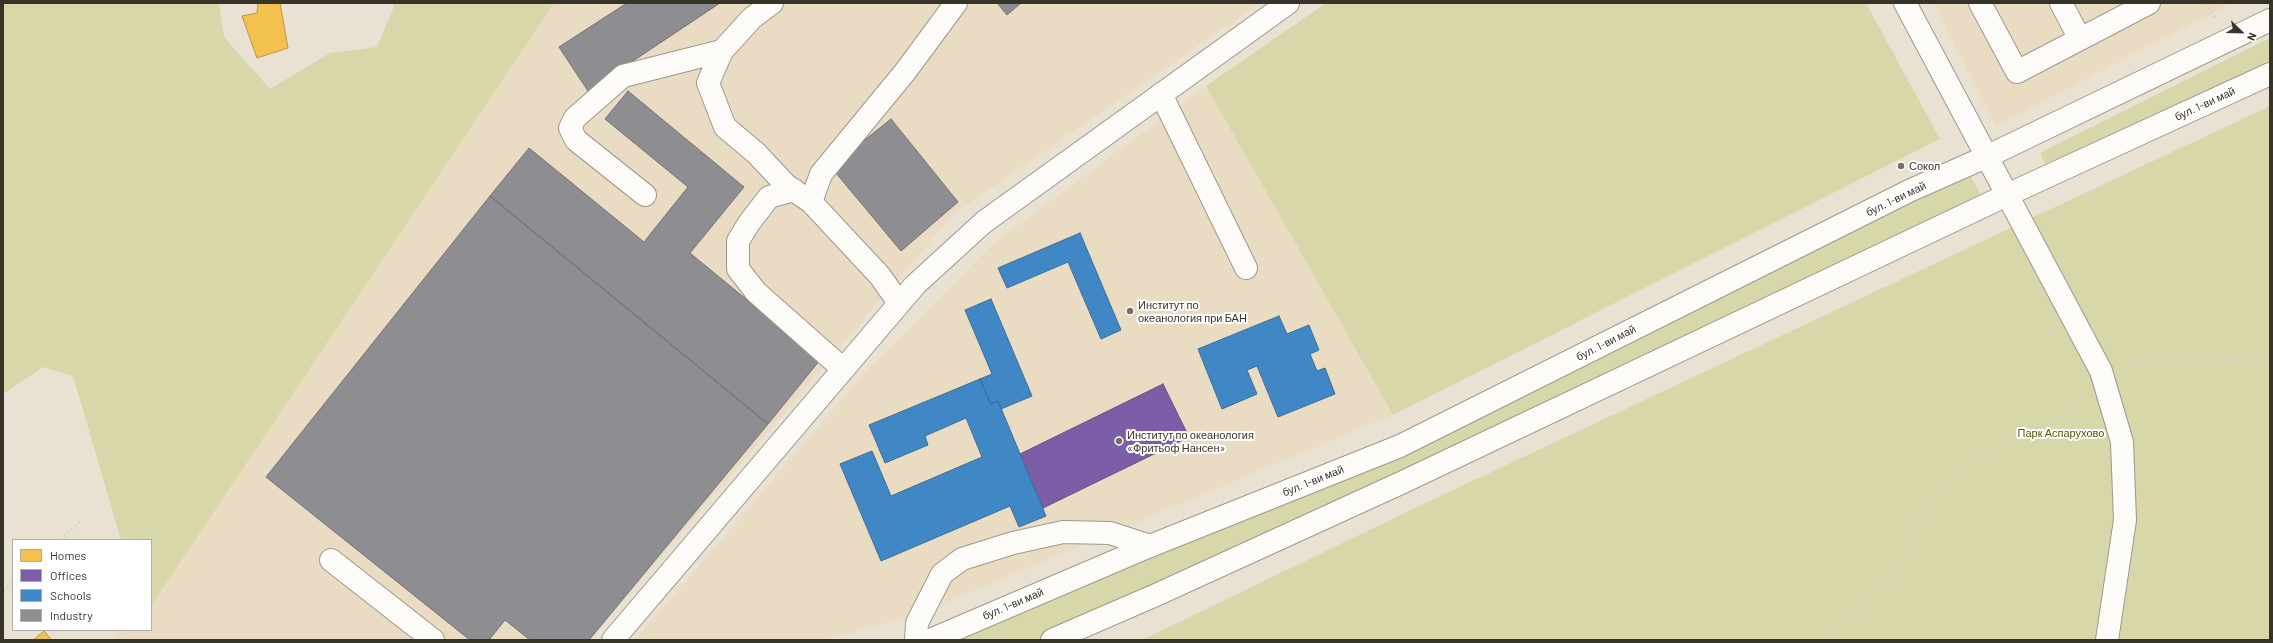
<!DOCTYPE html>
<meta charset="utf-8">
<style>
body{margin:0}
#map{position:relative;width:2273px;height:643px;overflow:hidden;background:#e9e2d3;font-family:Barlow,sans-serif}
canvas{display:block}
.frame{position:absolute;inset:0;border:4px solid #383328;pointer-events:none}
.legend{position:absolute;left:12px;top:539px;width:140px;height:92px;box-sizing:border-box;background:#fff;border:1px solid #afada9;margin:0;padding:5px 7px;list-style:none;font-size:12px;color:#383328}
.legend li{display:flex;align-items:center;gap:8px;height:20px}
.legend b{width:20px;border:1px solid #afada9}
.north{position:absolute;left:2221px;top:12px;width:40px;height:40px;-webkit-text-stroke:3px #fff;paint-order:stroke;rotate:113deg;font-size:11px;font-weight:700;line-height:16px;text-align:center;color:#383328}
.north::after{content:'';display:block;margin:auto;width:14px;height:18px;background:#383328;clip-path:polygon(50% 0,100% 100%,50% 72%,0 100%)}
</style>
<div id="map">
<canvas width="2273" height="643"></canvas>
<div class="frame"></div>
<ul class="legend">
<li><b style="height:11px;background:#f2c14e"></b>Homes</li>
<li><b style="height:11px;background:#7b5ea7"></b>Offices</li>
<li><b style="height:11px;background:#3f88c5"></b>Schools</li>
<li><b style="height:11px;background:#8d8d92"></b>Industry</li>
</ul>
<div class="north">N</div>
</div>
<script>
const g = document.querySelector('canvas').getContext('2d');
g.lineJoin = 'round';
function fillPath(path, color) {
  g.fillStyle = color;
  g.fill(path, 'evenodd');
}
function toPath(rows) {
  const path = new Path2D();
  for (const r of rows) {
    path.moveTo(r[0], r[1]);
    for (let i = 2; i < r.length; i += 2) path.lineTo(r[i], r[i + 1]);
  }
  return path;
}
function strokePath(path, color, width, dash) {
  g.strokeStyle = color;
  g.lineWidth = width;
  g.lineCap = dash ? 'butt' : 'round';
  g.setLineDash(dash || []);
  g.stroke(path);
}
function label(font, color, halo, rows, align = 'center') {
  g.font = font + ' Barlow,sans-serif';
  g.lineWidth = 4;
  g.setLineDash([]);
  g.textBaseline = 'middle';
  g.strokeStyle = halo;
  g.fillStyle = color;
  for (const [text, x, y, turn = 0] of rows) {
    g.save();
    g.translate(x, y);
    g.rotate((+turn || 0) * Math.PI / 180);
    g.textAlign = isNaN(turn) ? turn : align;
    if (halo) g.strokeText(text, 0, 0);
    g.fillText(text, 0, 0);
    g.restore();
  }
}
fillPath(toPath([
 [554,3,1260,3,954,214,590,640,111,640,125,630,151,630,151,606],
 [1933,3,2232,3,1996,126],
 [1206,86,1393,415,919,614,825,640,635,640,861,377,992,244]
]), '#e9dcc2');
fillPath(toPath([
 [3,3,219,3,224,37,270,89,330,53,377,47,393,9,393,3,554,3,151,606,151,540,121,540,73,376,43,367,3,394],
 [1326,3,1866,3,1940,139,1393,415,1206,86],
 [2270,38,2270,61,2045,164,2040,153],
 [2270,106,2270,640,1142,640,1419,506],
 [1966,166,1986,205,1052,640,930,640,1357,463]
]), '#d7d7a9');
const homes = toPath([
 [258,3,280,3,288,48,257,58,242,16,257,13,258,3],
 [44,631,52,640,33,640,44,631]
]);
fillPath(homes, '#f2c14e');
strokePath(homes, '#ba9643', 1);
const offices = toPath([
 [1163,384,1189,437,1043,508,1020,454,1163,384]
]);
fillPath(offices, '#7b5ea7');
strokePath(offices, '#675181', 1);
const schools = toPath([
 [1080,233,1121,330,1101,339,1068,262,1007,288,998,268,1080,233],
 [991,299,1032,396,1001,409,998,401,991,404,980,379,992,374,965,310,991,299],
 [1279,316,1287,334,1309,325,1319,350,1310,354,1317,371,1325,368,1335,394,1278,417,1257,366,1247,370,1257,394,1222,409,1198,349,1279,316],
 [980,379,991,404,998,401,1046,516,1019,527,1010,506,881,561,840,464,872,451,891,496,982,457,966,418,925,436,928,445,885,463,869,425,980,379]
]);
fillPath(schools, '#3f88c5');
strokePath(schools, '#3d6e96', 1);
const industry = toPath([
 [627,3,720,3,588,91,559,47,627,3],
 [997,3,1021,3,1007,15,997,3],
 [628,91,744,187,690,253,820,360,768,424,490,196,529,148,644,242,688,187,605,119,628,91],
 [891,119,958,202,901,251,831,167,891,119],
 [490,196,768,424,589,640,530,640,505,620,489,640,470,640,266,477,490,196]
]);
fillPath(industry, '#8d8d92');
strokePath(industry, '#747272', 1);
const minor = toPath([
 [772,3,752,18,722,51,708,83,725,127,756,153,786,185,811,202,880,276,899,303],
 [1905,3,2101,371,2122,442,2125,520,2107,640],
 [1980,3,2017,72,2149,3],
 [2061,3,2080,39],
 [1161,94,1246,268],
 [794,190,769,197,749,223,738,241,738,269,756,292,843,369],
 [645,195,576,140,570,128,575,118,623,76,722,51],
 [811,202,821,174,905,72,956,3],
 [331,560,433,640],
 [613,640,915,285,984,222,1288,3],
 [916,640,917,623,942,574,962,559,1013,543,1063,532,1110,533,1150,546]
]);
const major = toPath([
 [930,640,1150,546,1400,446,1911,190,1986,157,2270,20],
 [1052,640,1156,595,1401,483,2007,195,2270,74]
]);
strokePath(minor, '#9e988d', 24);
strokePath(major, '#9e988d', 24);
strokePath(toPath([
 [2206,3,2215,18],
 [2125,367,2148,363,2270,358],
 [60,540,80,522],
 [3,591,13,582],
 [1821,640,1848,619,1901,570,1927,498,1977,459,2066,415,2083,396]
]), '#d5d3ce', 2.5, [2, 3]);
strokePath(minor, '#fcfbf8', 22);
strokePath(major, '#fcfbf8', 22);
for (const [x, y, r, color] of [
 [1901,166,4,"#767064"],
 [1130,311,4,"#767064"],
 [1119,441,4,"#767064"]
]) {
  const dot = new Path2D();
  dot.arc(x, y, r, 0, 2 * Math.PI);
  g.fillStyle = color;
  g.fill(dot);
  strokePath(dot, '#fff', 1.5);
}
label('11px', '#383328', '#fff', [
 ["бул. 1-ви май",2205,104,-25],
 ["бул. 1-ви май",1896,199,-26],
 ["бул. 1-ви май",1606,343,-27],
 ["бул. 1-ви май",1313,481,-22],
 ["бул. 1-ви май",1013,604,-23]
]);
label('11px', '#383328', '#fff', [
 ["Сокол",1909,166],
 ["Институт по",1138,305],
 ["океанология при БАН",1138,318],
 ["Институт по океанология",1127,435],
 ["«Фритьоф Нансен»",1127,448]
], 'left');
label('11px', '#545704', '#fff', [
 ["Парк Аспарухово",2061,433]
]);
</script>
